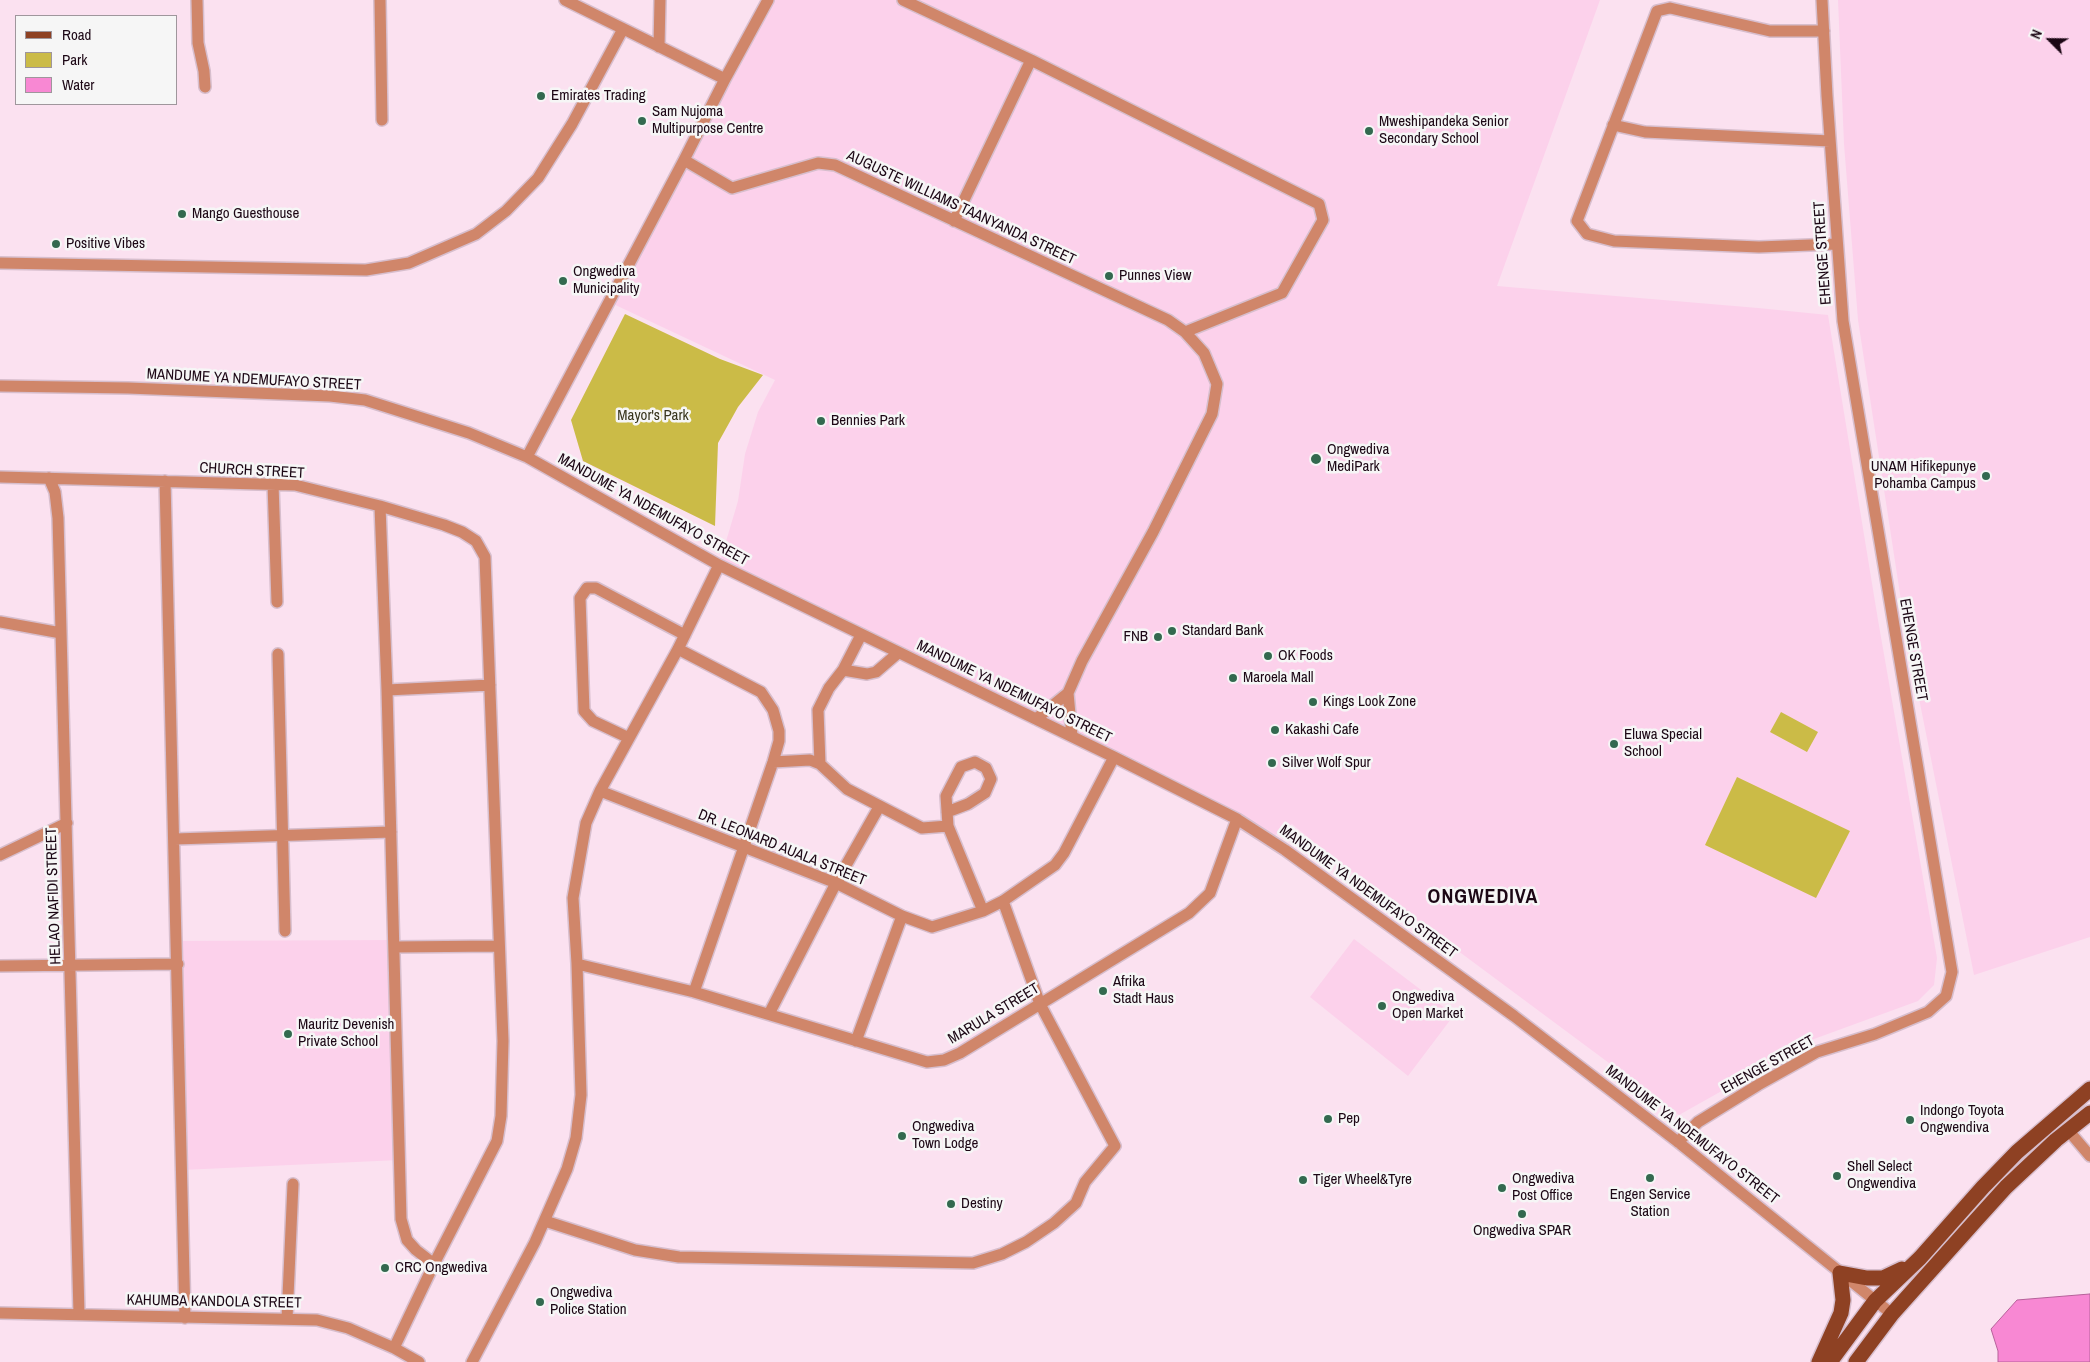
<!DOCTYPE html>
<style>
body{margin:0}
#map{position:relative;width:2090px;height:1362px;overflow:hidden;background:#fbe1f0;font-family:"Archivo Narrow",sans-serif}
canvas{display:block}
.legend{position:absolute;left:15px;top:15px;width:162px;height:90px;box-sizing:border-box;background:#f6f6f6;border:1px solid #9f969c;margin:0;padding:6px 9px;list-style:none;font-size:15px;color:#1c0715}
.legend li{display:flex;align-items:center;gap:10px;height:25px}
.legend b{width:25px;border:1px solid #9f969c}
.north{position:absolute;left:2025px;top:15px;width:50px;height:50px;-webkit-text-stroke:4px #f6f6f6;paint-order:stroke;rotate:293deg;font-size:14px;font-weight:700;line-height:20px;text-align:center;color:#1c0715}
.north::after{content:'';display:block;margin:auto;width:18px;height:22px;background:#1c0715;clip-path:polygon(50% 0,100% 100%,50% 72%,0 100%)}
</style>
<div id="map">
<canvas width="2090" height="1362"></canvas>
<ul class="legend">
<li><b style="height:6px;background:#8e4123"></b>Road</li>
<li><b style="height:14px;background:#cbbb47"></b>Park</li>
<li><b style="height:14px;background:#f888d3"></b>Water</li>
</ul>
<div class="north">N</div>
</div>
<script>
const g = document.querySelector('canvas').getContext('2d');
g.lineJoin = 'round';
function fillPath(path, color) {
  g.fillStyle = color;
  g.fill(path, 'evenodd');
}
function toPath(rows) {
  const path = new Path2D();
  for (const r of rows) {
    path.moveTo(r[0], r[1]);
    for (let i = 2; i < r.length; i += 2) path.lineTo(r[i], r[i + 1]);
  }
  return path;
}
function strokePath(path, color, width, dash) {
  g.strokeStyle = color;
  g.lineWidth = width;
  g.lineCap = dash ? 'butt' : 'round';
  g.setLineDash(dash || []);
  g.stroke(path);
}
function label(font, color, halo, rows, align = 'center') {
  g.font = font + ' "Archivo Narrow",sans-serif';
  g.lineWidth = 5;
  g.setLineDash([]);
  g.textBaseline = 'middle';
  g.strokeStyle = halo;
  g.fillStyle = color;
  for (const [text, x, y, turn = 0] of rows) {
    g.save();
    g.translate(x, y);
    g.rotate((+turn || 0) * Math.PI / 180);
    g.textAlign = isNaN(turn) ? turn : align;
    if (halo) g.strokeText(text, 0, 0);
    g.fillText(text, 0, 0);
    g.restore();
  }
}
fillPath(toPath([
 [768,0,1600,0,1497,286,1758,308,1828,315,1878,620,1937,958,1934,985,1918,1001,1814,1039,1679,1115,1333,858,1292,824,1269,839,719,565,738,501,745,454,758,412,775,380,609,302],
 [1838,0,2090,0,2090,937,1974,975,1906,633,1858,320,1844,144],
 [1354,939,1454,1015,1408,1076,1310,997],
 [394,940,399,1160,182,1170,177,941]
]), '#fcd1eb');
fillPath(toPath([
 [625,314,720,359,763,375,738,407,718,443,715,526,583,461,571,420],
 [1781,712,1818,732,1807,752,1770,732],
 [1737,777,1850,831,1816,898,1705,845]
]), '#cbbb47');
const water = toPath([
 [2090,1294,2090,1362,1998,1362,1998,1351,1991,1329,2017,1300,2090,1294]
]);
fillPath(water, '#f888d3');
strokePath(water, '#b6619a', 1);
const minor = toPath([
 [197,0,198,43,204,71,205,87],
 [380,0,382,120],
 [565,0,725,79],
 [903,0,1031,60,1319,204,1323,220,1282,293,1185,332],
 [1824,31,1770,31,1670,8,1657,11,1577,221,1587,234,1614,241,1759,247,1836,244],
 [659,47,660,0],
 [1613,125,1645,132,1830,141],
 [684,160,732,188,818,163,835,165,1168,320,1185,332,1204,353,1217,384,1212,414,1153,532,1082,661,1068,693,1036,719],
 [954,221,1031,60],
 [0,263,366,270,409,263,476,234,506,211,538,178,572,124,623,29],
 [0,386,128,388,330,396,365,400,469,433,527,457,719,565,1114,757,1237,819,1285,850,1514,1016,1678,1142,1892,1314],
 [527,457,684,160,725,79,768,0],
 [0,477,295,485,380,506,444,525,462,532,476,541,485,557,503,1041,501,1116,497,1141,434,1264,394,1348],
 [49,478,55,492,58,518,79,1313],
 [165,481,185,1318],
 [273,484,277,602],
 [380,506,387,690,401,1219,407,1240,416,1250,434,1264],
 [0,622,61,633],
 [678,649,761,692,773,710,779,731,779,741,773,762,694,992],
 [278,654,285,931],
 [843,670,867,674,876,672,898,653],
 [387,690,490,685],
 [1068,693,1072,736],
 [629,738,593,721,584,711,580,598,587,588,596,588,685,635],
 [773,762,810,760,820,764,847,789,922,828,948,826],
 [820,764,818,710,829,688,843,670,861,635],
 [600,791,836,883,902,916,932,927,983,911,1003,901,1055,865,1064,853,1114,757],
 [947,812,968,804,985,793,991,779,986,768,975,762,961,767,946,796,948,826,983,911],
 [175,839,391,832],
 [0,855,67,823],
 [394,947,498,946],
 [577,964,694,992,927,1062,944,1060,960,1053,1189,913,1210,893,1237,819],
 [0,966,178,964],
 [769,1014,836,883,879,807],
 [856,1041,902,916],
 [2068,1130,2090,1156],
 [1678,1142,1698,1122,1758,1085,1817,1052,1875,1034,1928,1012,1946,996,1952,972,1843,321,1827,96,1822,0],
 [545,1221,635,1250,679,1257,973,1263,1002,1254,1026,1242,1054,1223,1076,1203,1085,1182,1115,1146,1040,1004,1003,901],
 [0,1313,317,1320,348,1328,394,1348,419,1362],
 [287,1319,293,1184],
 [472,1362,535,1242,567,1169,576,1138,581,1095,577,964,573,898,586,823,600,791,678,649,719,565]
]);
const major = toPath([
 [1819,1362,1841,1313,1843,1300,1840,1273,1867,1278,1883,1278,1902,1269],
 [1830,1362,1875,1301,1920,1258,1983,1187,2017,1152,2090,1089],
 [1856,1362,1892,1314,1977,1219,2006,1187,2056,1140,2090,1113]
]);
strokePath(minor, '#d7becd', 14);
strokePath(major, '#d7becd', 18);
strokePath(minor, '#d0866a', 11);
strokePath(major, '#8e4123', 15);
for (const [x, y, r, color] of [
 [541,96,5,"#33694f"],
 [642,121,5,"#33694f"],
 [1369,131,5,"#33694f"],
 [182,214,5,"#33694f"],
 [56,244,5,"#33694f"],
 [1109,276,5,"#33694f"],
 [563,281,5,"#33694f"],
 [821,421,5,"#33694f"],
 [1316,459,6,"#33694f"],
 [1986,476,5,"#33694f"],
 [1172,631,5,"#33694f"],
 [1158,637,5,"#33694f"],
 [1268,656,5,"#33694f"],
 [1233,678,5,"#33694f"],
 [1313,702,5,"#33694f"],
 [1275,730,5,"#33694f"],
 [1614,744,5,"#33694f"],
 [1272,763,5,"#33694f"],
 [1103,991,5,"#33694f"],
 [1382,1006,5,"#33694f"],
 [288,1034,5,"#33694f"],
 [1328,1119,5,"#33694f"],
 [1910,1120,5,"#33694f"],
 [902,1136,5,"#33694f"],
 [1837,1176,5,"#33694f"],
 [1650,1178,5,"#33694f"],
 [1303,1180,5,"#33694f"],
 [1502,1188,5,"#33694f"],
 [951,1204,5,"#33694f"],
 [1522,1214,5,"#33694f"],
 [385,1268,5,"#33694f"],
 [540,1302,5,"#33694f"]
]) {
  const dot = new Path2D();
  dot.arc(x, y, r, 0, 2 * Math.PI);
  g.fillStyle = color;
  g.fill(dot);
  strokePath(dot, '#f6f6f6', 2);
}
label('15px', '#1c0715', '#f6f6f6', [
 ["Emirates Trading",551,96],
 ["Sam Nujoma",652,112],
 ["Multipurpose Centre",652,129],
 ["Mweshipandeka Senior",1379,122],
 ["Secondary School",1379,139],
 ["Mango Guesthouse",192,214],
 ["Positive Vibes",66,244],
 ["Ongwediva",573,272],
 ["Municipality",573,289],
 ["Punnes View",1119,276],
 ["Bennies Park",831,421],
 ["Ongwediva",1327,450],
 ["MediPark",1327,467],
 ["UNAM Hifikepunye",1976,467,"right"],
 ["Pohamba Campus",1976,484,"right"],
 ["Standard Bank",1182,631],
 ["FNB",1148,637,"right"],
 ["OK Foods",1278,656],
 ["Maroela Mall",1243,678],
 ["Kings Look Zone",1323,702],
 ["Kakashi Cafe",1285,730],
 ["Eluwa Special",1624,735],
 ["School",1624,752],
 ["Silver Wolf Spur",1282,763],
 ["Afrika",1113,982],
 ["Stadt Haus",1113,999],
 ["Ongwediva",1392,997],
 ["Open Market",1392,1014],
 ["Mauritz Devenish",298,1025],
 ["Private School",298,1042],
 ["Indongo Toyota",1920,1111],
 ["Ongwendiva",1920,1128],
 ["Pep",1338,1119],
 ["Ongwediva",912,1127],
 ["Town Lodge",912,1144],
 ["Shell Select",1847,1167],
 ["Ongwendiva",1847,1184],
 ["Ongwediva",1512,1179],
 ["Post Office",1512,1196],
 ["Tiger Wheel&Tyre",1313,1180],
 ["Engen Service",1650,1195,"center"],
 ["Station",1650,1212,"center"],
 ["Destiny",961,1204],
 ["Ongwediva SPAR",1522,1231,"center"],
 ["CRC Ongwediva",395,1268],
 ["Ongwediva",550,1293],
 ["Police Station",550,1310]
], 'left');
label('15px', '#1c0715', '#f6f6f6', [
 ["AUGUSTE WILLIAMS TAANYANDA STREET",961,208,25],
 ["EHENGE STREET",1823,253,-94],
 ["MANDUME YA NDEMUFAYO STREET",254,380,3],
 ["CHURCH STREET",252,471,3],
 ["MANDUME YA NDEMUFAYO STREET",653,510,29],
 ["EHENGE STREET",1913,650,80],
 ["MANDUME YA NDEMUFAYO STREET",1014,692,26],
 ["DR. LEONARD AUALA STREET",782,848,22],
 ["MANDUME YA NDEMUFAYO STREET",1368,892,36],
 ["HELAO NAFIDI STREET",54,896,-92],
 ["MARULA STREET",994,1014,-31],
 ["EHENGE STREET",1768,1065,-29],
 ["MANDUME YA NDEMUFAYO STREET",1692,1135,38],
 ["KAHUMBA KANDOLA STREET",214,1302,1]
]);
label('15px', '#37341c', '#f6f6f6', [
 ["Mayor's Park",653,416]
]);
g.letterSpacing = '1px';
label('bold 20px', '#1c0715', '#f6f6f6', [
 ["ONGWEDIVA",1483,898]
]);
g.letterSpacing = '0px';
</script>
